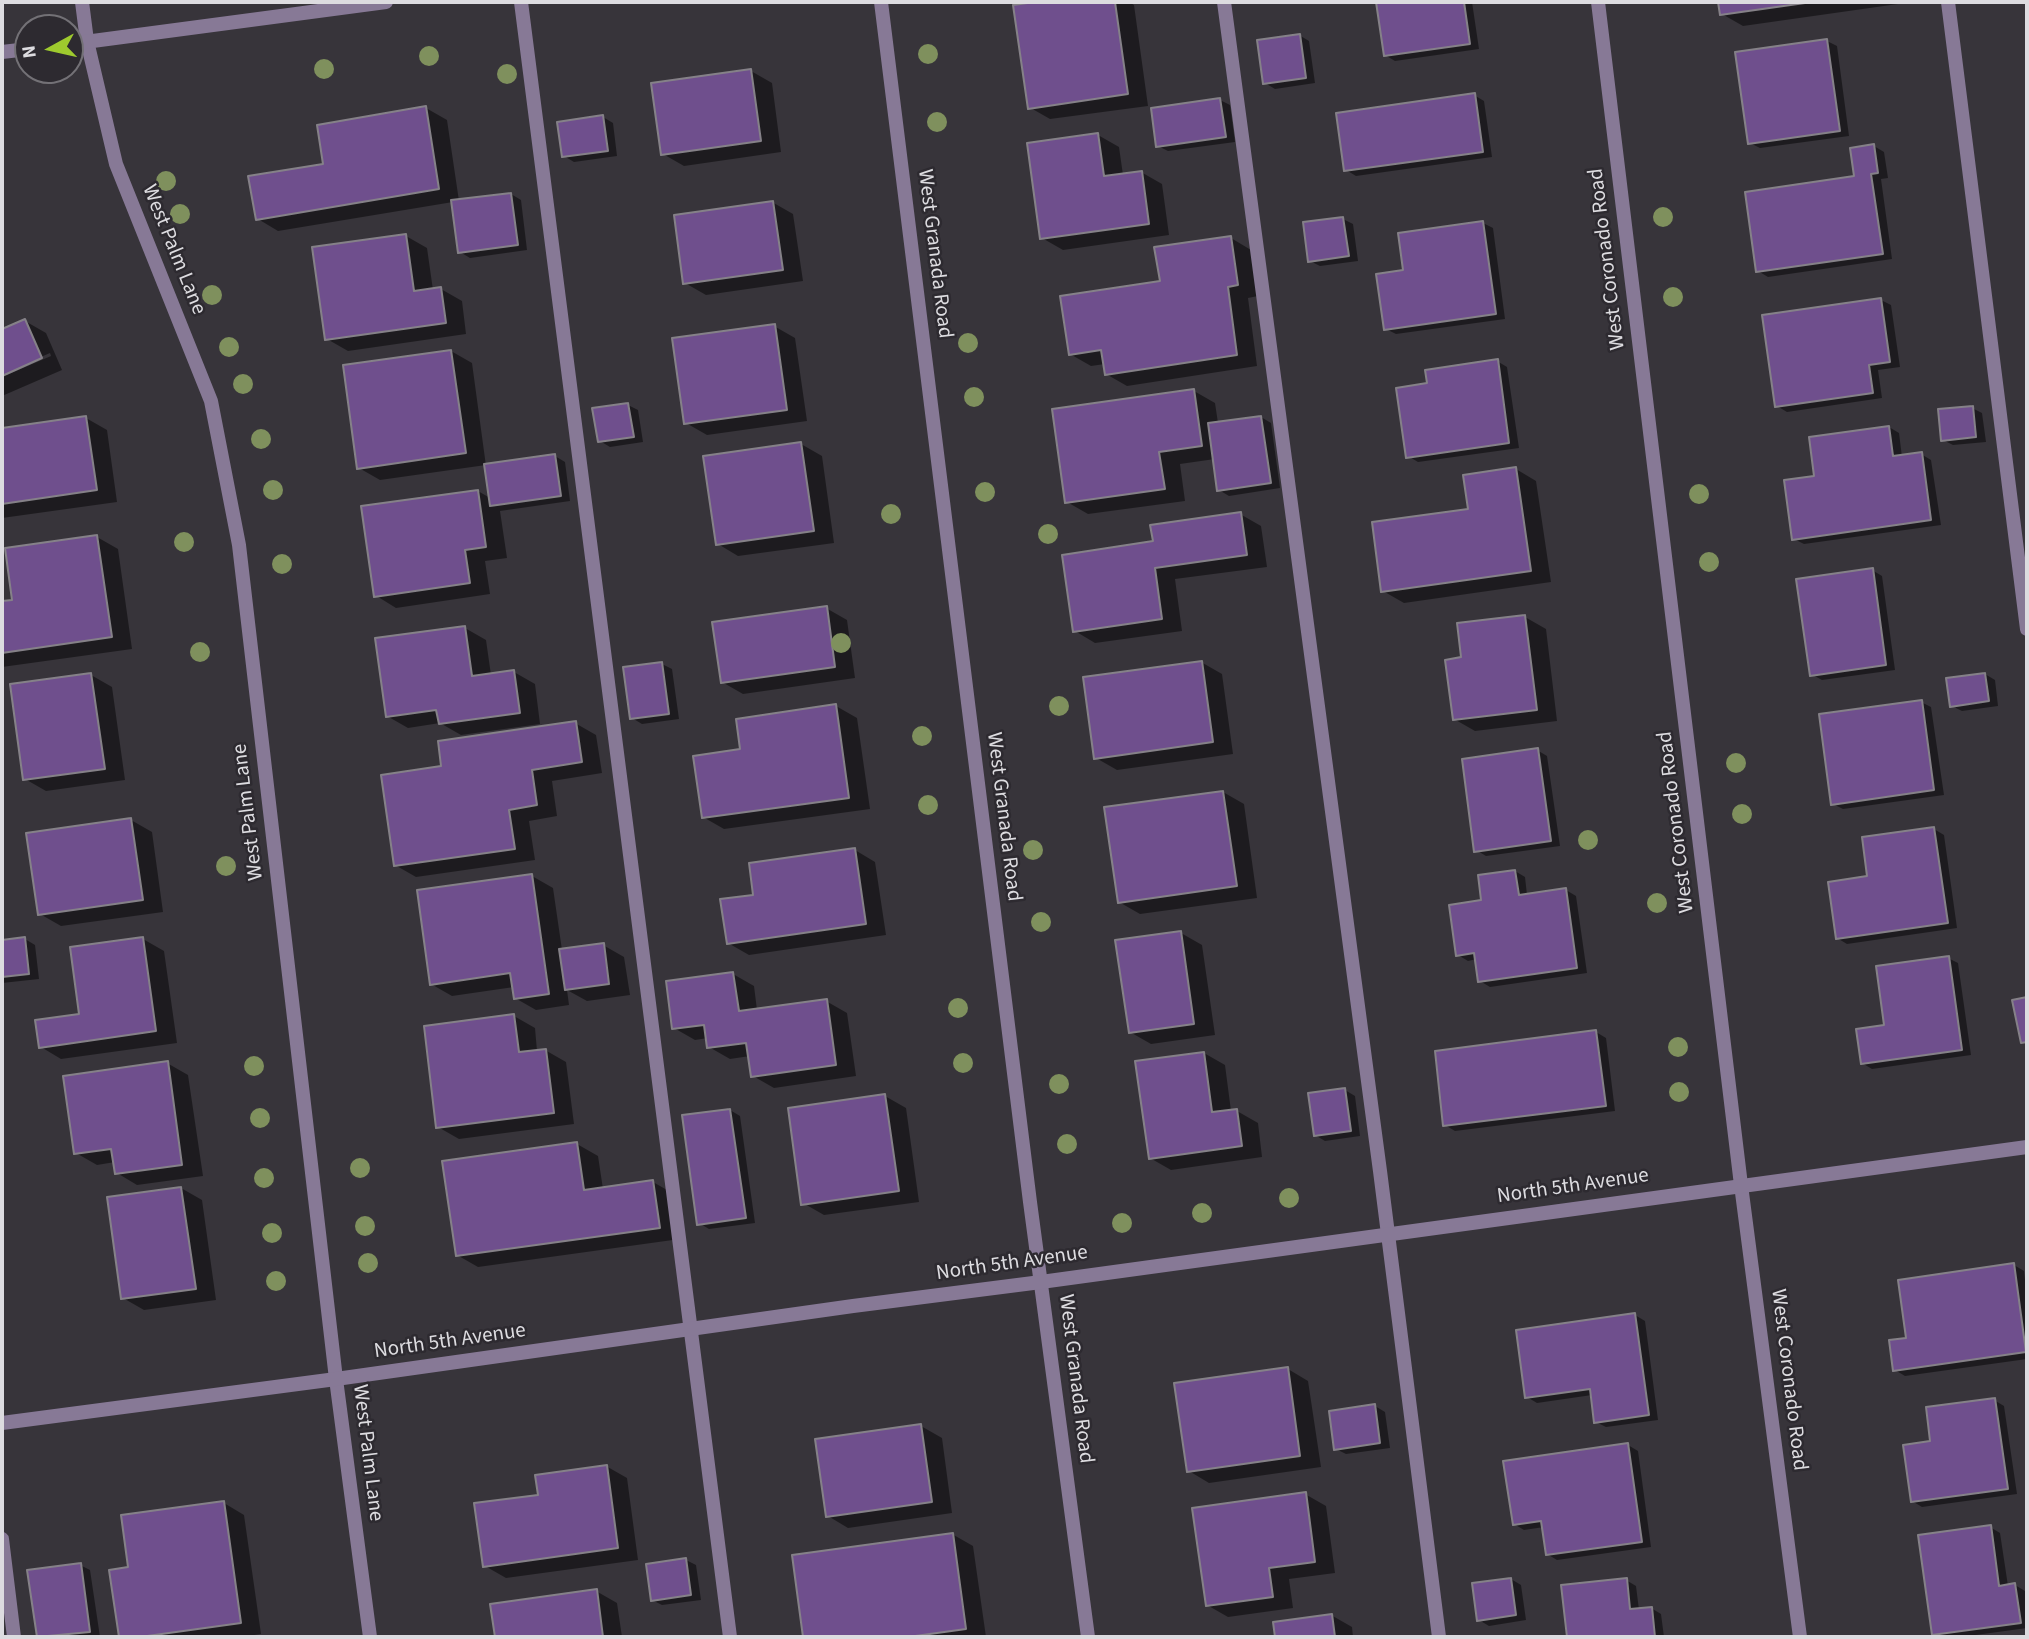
<!DOCTYPE html>
<style>
body{margin:0}
#map{position:relative;width:2029px;height:1639px;overflow:hidden;background:#37343a;font-family:"Source Sans 3",sans-serif}
canvas{display:block}
.frame{position:absolute;inset:0;border:4px solid #dddce0;pointer-events:none}
.north{position:absolute;left:14px;top:14px;width:70px;height:70px;box-sizing:border-box;background:#2d2a30;border:2px solid #737176;border-radius:50%;rotate:262deg;font-size:19px;font-weight:700;line-height:28px;text-align:center;color:#dddce0}
.north::after{content:'';display:block;margin:auto;width:24px;height:32px;background:#9eca2e;clip-path:polygon(50% 0,100% 100%,50% 72%,0 100%)}
</style>
<div id="map">
<canvas width="2029" height="1639"></canvas>
<div class="frame"></div>
<div class="north">N</div>
</div>
<script>
const g = document.querySelector('canvas').getContext('2d');
g.lineJoin = 'round';
function fillPath(path, color) {
  g.fillStyle = color;
  g.fill(path, 'evenodd');
}
function toPath(rows) {
  const path = new Path2D();
  for (const r of rows) {
    path.moveTo(r[0], r[1]);
    for (let i = 2; i < r.length; i += 2) path.lineTo(r[i], r[i + 1]);
  }
  return path;
}
function strokePath(path, color, width, dash) {
  g.strokeStyle = color;
  g.lineWidth = width;
  g.lineCap = dash ? 'butt' : 'round';
  g.setLineDash(dash || []);
  g.stroke(path);
}
function label(font, color, halo, rows, align = 'center') {
  g.font = font + ' "Source Sans 3",sans-serif';
  g.lineWidth = 5;
  g.setLineDash([]);
  g.textBaseline = 'middle';
  g.strokeStyle = halo;
  g.fillStyle = color;
  for (const [text, x, y, turn = 0] of rows) {
    g.save();
    g.translate(x, y);
    g.rotate((+turn || 0) * Math.PI / 180);
    g.textAlign = isNaN(turn) ? turn : align;
    if (halo) g.strokeText(text, 0, 0);
    g.fillText(text, 0, 0);
    g.restore();
  }
}
fillPath(toPath([
 [1047,2,1129,2,1134,5,1148,106,1050,119,1029,107,1015,6],
 [1378,2,1472,2,1479,49,1395,61,1385,55],
 [1720,2,1912,2,1743,26,1722,14],
 [1299,35,1309,41,1315,83,1275,89,1265,83],
 [1827,41,1837,46,1849,136,1760,148,1750,143],
 [751,71,772,83,781,152,684,166,663,154],
 [1474,95,1484,101,1492,157,1356,176,1346,170],
 [1220,100,1230,105,1235,142,1168,151,1158,146],
 [426,108,447,120,459,201,511,194,521,200,527,250,470,258,460,252,453,202,278,231,258,219],
 [603,117,613,123,617,156,574,162,564,156],
 [1098,135,1119,147,1123,175,1141,172,1162,184,1169,235,1063,250,1042,238],
 [1874,146,1884,152,1888,178,1881,179,1892,259,1768,277,1758,271,1856,178],
 [772,202,793,214,803,281,706,295,685,283],
 [1343,219,1353,224,1358,261,1320,266,1310,261],
 [1483,223,1493,228,1505,319,1396,334,1386,329,1405,272],
 [406,236,427,248,433,290,441,289,462,301,466,334,348,351,327,339],
 [1231,238,1251,250,1258,296,1248,298,1257,366,1127,386,1106,374,1105,364,1091,366,1070,354,1162,283],
 [1881,300,1891,305,1900,367,1878,370,1882,398,1787,412,1777,406],
 [25,321,46,333,62,370,2,396,2,377,51,356,50,353,2,374,2,331],
 [774,326,795,338,807,421,707,435,686,423],
 [451,351,472,363,486,466,555,456,565,462,570,501,500,511,507,558,485,561,490,594,396,608,375,595,478,491,490,498,486,465,380,480,359,468],
 [1497,361,1507,367,1519,448,1418,462,1408,456,1428,385],
 [1194,391,1215,403,1218,423,1261,417,1271,423,1280,488,1229,496,1219,490,1215,459,1180,464,1185,501,1088,514,1067,502],
 [628,405,638,410,643,442,610,447,600,441],
 [1972,408,1982,413,1986,442,1953,445,1943,440],
 [86,418,107,430,117,502,2,518,2,429],
 [1889,427,1899,433,1902,457,1921,454,1931,460,1941,525,1804,544,1794,539],
 [801,444,822,456,834,543,738,556,718,544],
 [1516,469,1536,481,1551,582,1404,603,1383,591],
 [1240,514,1261,526,1267,567,1175,579,1182,631,1095,643,1075,631,1154,543],
 [97,537,118,549,132,649,2,667,2,603,14,601],
 [1872,570,1882,576,1895,670,1822,680,1811,674],
 [826,608,847,620,855,678,743,694,722,682],
 [1525,617,1546,629,1557,721,1475,731,1454,719],
 [465,628,486,640,491,675,514,672,535,684,540,724,461,735,440,723,408,728,387,716],
 [1201,662,1222,674,1233,754,1117,770,1096,758],
 [662,664,672,669,679,719,642,724,632,718],
 [1985,674,1995,680,1998,706,1962,711,1952,706],
 [91,675,112,687,125,780,46,791,25,779],
 [1921,702,1931,707,1944,795,1843,809,1833,804],
 [836,706,857,718,870,809,724,829,703,817,742,751],
 [575,723,596,735,602,773,552,781,557,816,529,821,535,860,416,877,395,865,443,768],
 [1537,750,1547,756,1560,846,1486,856,1476,850],
 [1223,792,1244,804,1257,898,1140,914,1119,902],
 [131,820,152,832,163,912,61,926,40,914],
 [1934,829,1944,835,1957,928,1847,944,1837,938],
 [855,850,875,862,886,935,749,955,728,943,755,896],
 [1515,871,1525,877,1527,895,1566,890,1576,896,1587,973,1490,987,1480,981,1477,959,1468,961,1458,955],
 [532,876,553,888,562,950,603,945,624,957,630,995,587,1001,567,990,569,1005,536,1010,515,998,514,987,452,996,431,984],
 [1181,933,1202,945,1215,1035,1151,1044,1130,1032],
 [25,939,35,945,39,979,2,983,2,942],
 [143,939,164,951,177,1043,61,1059,41,1047,81,1015],
 [1948,958,1958,963,1971,1055,1872,1069,1862,1063,1886,1027],
 [733,974,754,986,757,1010,826,1001,847,1013,856,1076,774,1088,753,1076,750,1056,730,1059,709,1047,708,1038,695,1040,674,1028],
 [514,1016,535,1028,537,1051,545,1050,566,1062,574,1124,459,1139,438,1127],
 [1596,1032,1606,1038,1615,1111,1455,1131,1445,1125],
 [1204,1053,1225,1065,1231,1111,1237,1111,1258,1123,1262,1157,1171,1170,1150,1158],
 [167,1063,188,1075,203,1176,137,1185,117,1173,115,1162,97,1165,76,1153],
 [1345,1090,1355,1096,1360,1136,1325,1141,1315,1135],
 [885,1096,906,1108,919,1202,824,1215,803,1203],
 [730,1110,740,1116,755,1223,709,1229,699,1223],
 [577,1144,598,1156,603,1189,653,1182,674,1194,680,1239,478,1267,457,1255],
 [181,1188,202,1200,216,1300,144,1310,123,1298],
 [2014,1265,2024,1271,2027,1297,2027,1359,1905,1376,1895,1370,1908,1339],
 [1635,1315,1645,1321,1658,1420,1606,1427,1596,1422,1592,1395,1537,1403,1527,1397],
 [1288,1369,1308,1381,1321,1467,1209,1483,1189,1471],
 [1994,1400,2004,1406,2017,1494,1922,1507,1912,1501,1932,1443],
 [1375,1406,1385,1412,1390,1448,1346,1454,1336,1449],
 [921,1426,942,1438,952,1513,848,1528,828,1516],
 [1628,1445,1638,1451,1651,1547,1557,1560,1547,1554,1544,1527,1524,1530,1514,1524],
 [606,1466,627,1478,638,1560,506,1578,485,1566,540,1496],
 [1305,1494,1326,1506,1335,1573,1289,1579,1293,1608,1228,1617,1207,1605],
 [224,1503,244,1515,261,1634,241,1637,120,1637,111,1571,130,1569],
 [1990,1527,2000,1533,2008,1586,2015,1585,2025,1591,2027,1628,1961,1637,1939,1637,1933,1634],
 [952,1534,973,1546,986,1637,805,1637,794,1557],
 [686,1560,696,1565,701,1600,662,1605,652,1600],
 [80,1565,90,1570,100,1637,39,1637,29,1572],
 [1511,1579,1521,1585,1526,1620,1489,1626,1479,1620],
 [1626,1580,1636,1586,1639,1610,1651,1608,1661,1614,1664,1637,1569,1637,1563,1587],
 [596,1591,617,1603,622,1637,497,1637,492,1606],
 [1331,1615,1352,1627,1353,1637,1277,1637,1275,1623]
]), '#0007');
const building = toPath([
 [1035,2,1115,2,1128,94,1028,109,1013,5,1035,2],
 [1376,2,1464,2,1470,44,1384,56,1376,2],
 [1718,2,1812,2,1720,15,1718,2],
 [1300,34,1306,78,1263,84,1257,40,1300,34],
 [1827,39,1840,131,1748,144,1735,52,1827,39],
 [751,69,761,141,661,155,651,83,751,69],
 [1475,93,1483,152,1344,171,1336,113,1475,93],
 [1220,98,1226,137,1156,147,1151,108,1220,98],
 [426,106,439,189,256,220,248,176,323,164,317,125,426,106],
 [603,115,608,151,562,157,557,122,603,115],
 [1098,133,1104,176,1142,171,1149,224,1040,239,1027,143,1098,133],
 [1874,144,1878,173,1871,174,1883,254,1756,272,1745,192,1854,176,1850,148,1874,144],
 [511,193,518,245,458,253,451,200,511,193],
 [773,201,783,270,683,284,674,215,773,201],
 [1343,217,1349,256,1308,262,1303,222,1343,217],
 [1483,221,1496,314,1384,330,1376,274,1403,270,1398,233,1483,221],
 [406,234,414,291,441,287,446,323,325,340,312,247,406,234],
 [1231,236,1238,285,1228,287,1237,355,1105,375,1101,350,1069,355,1060,296,1160,281,1154,247,1231,236],
 [1881,298,1890,362,1869,365,1873,393,1775,407,1762,315,1881,298],
 [25,319,42,358,2,376,2,329,25,319],
 [775,324,787,410,684,424,672,338,775,324],
 [451,350,466,453,357,469,343,365,451,350],
 [1498,359,1509,443,1406,458,1396,388,1427,383,1425,370,1498,359],
 [1194,389,1202,446,1159,452,1165,489,1065,503,1052,409,1194,389],
 [628,403,634,437,598,442,592,408,628,403],
 [1973,406,1976,437,1941,441,1938,409,1973,406],
 [86,416,97,490,2,504,2,428,86,416],
 [1261,416,1271,483,1217,491,1208,423,1261,416],
 [1889,426,1893,456,1922,452,1931,520,1792,540,1784,480,1814,476,1809,437,1889,426],
 [801,442,814,531,716,545,703,456,801,442],
 [555,454,561,496,490,506,484,464,555,454],
 [1516,467,1531,571,1381,592,1372,522,1468,509,1463,475,1516,467],
 [478,490,486,547,465,550,470,583,374,597,361,506,478,490],
 [1241,512,1247,555,1155,568,1162,619,1073,632,1062,555,1153,541,1150,525,1241,512],
 [97,535,112,637,2,653,2,601,12,600,5,548,97,535],
 [1873,568,1886,665,1810,676,1796,579,1873,568],
 [827,606,835,667,721,683,712,622,827,606],
 [1525,615,1537,710,1453,720,1445,660,1461,657,1457,623,1525,615],
 [465,626,472,676,514,670,520,713,439,724,436,710,386,717,375,638,465,626],
 [1202,661,1213,742,1094,759,1083,677,1202,661],
 [662,662,669,714,630,719,623,667,662,662],
 [91,673,105,769,23,780,10,684,91,673],
 [1985,673,1989,701,1950,707,1946,678,1985,673],
 [1922,700,1934,790,1831,805,1819,714,1922,700],
 [836,704,849,798,702,818,693,756,740,749,736,719,836,704],
 [576,721,582,762,532,770,537,805,509,810,515,849,394,866,381,775,441,766,438,741,576,721],
 [1538,748,1551,841,1474,852,1462,759,1538,748],
 [1223,791,1237,886,1118,903,1104,807,1223,791],
 [131,818,143,900,38,915,26,833,131,818],
 [1934,827,1948,923,1836,939,1828,882,1867,876,1862,837,1934,827],
 [855,848,866,924,727,944,720,899,753,895,749,863,855,848],
 [1515,870,1519,895,1566,888,1577,968,1478,982,1474,953,1456,956,1449,905,1481,900,1478,875,1515,870],
 [532,874,549,994,514,999,510,973,430,985,417,890,532,874],
 [1181,931,1194,1024,1129,1033,1115,940,1181,931],
 [25,937,29,974,2,977,2,940,25,937],
 [143,937,156,1031,39,1048,35,1020,79,1014,70,947,143,937],
 [604,943,609,984,565,990,559,949,604,943],
 [1949,956,1962,1050,1861,1064,1856,1029,1884,1025,1876,966,1949,956],
 [733,972,739,1011,827,999,836,1065,751,1077,746,1043,707,1048,704,1025,672,1029,666,981,733,972],
 [2027,997,2027,1042,2021,1043,2012,1000,2027,997],
 [514,1014,519,1052,546,1049,554,1113,436,1128,424,1026,514,1014],
 [1596,1030,1606,1106,1443,1126,1435,1051,1596,1030],
 [1204,1052,1212,1112,1237,1109,1242,1146,1149,1159,1135,1061,1204,1052],
 [168,1061,182,1165,115,1174,111,1149,74,1154,63,1076,168,1061],
 [1345,1088,1351,1131,1314,1136,1308,1093,1345,1088],
 [885,1094,899,1191,801,1205,788,1108,885,1094],
 [730,1109,746,1218,697,1225,682,1115,730,1109],
 [577,1142,584,1190,653,1180,660,1228,456,1256,442,1161,577,1142],
 [181,1187,196,1289,121,1299,107,1197,181,1187],
 [2014,1263,2026,1352,1893,1371,1889,1340,1906,1338,1898,1280,2014,1263],
 [1635,1313,1649,1415,1594,1423,1590,1389,1525,1398,1516,1330,1635,1313],
 [1288,1367,1300,1456,1187,1472,1174,1383,1288,1367],
 [1995,1398,2008,1489,1911,1502,1903,1445,1930,1441,1926,1407,1995,1398],
 [1375,1404,1380,1443,1334,1450,1329,1411,1375,1404],
 [921,1424,932,1502,826,1517,815,1439,921,1424],
 [1628,1443,1642,1542,1546,1555,1541,1521,1513,1525,1503,1461,1628,1443],
 [607,1465,618,1548,483,1567,474,1503,538,1495,535,1475,607,1465],
 [1306,1492,1315,1562,1269,1568,1273,1597,1206,1606,1192,1508,1306,1492],
 [224,1501,241,1623,140,1637,119,1637,109,1570,128,1567,121,1515,224,1501],
 [1991,1525,1999,1586,2015,1583,2021,1623,1932,1635,1918,1535,1991,1525],
 [953,1533,966,1629,908,1637,803,1637,792,1555,953,1533],
 [686,1558,691,1595,651,1601,646,1564,686,1558],
 [81,1563,90,1632,37,1637,27,1570,81,1563],
 [1511,1578,1516,1615,1477,1621,1472,1583,1511,1578],
 [1627,1578,1630,1609,1652,1607,1655,1637,1567,1637,1561,1585,1627,1578],
 [597,1589,603,1637,495,1637,490,1604,597,1589],
 [1332,1614,1335,1637,1275,1637,1273,1622,1332,1614]
]);
fillPath(building, '#6f4f8d');
strokePath(building, '#858188', 2);
strokePath(toPath([
 [521,2,730,1637],
 [1224,2,1380,1171,1439,1637],
 [1948,2,2027,629],
 [2,1539,14,1637]
]), '#877996', 14);
strokePath(toPath([
 [82,2,87,41,116,164,211,401,239,545,336,1379,370,1637],
 [881,2,1030,1202,1088,1637],
 [1598,2,1741,1185,1800,1637]
]), '#877996', 14);
strokePath(toPath([
 [70,44,386,2],
 [2,52,28,49],
 [2,1423,336,1379,853,1306,1041,1282,2027,1147]
]), '#877996', 14);
g.fillStyle = '#7f905d';
for (const [x, y] of [
 [928,54],
 [429,56],
 [324,69],
 [507,74],
 [937,122],
 [166,181],
 [180,214],
 [1663,217],
 [212,295],
 [1673,297],
 [968,343],
 [229,347],
 [243,384],
 [974,397],
 [261,439],
 [273,490],
 [985,492],
 [1699,494],
 [891,514],
 [1048,534],
 [184,542],
 [1709,562],
 [282,564],
 [841,643],
 [200,652],
 [1059,706],
 [922,736],
 [1736,763],
 [928,805],
 [1742,814],
 [1588,840],
 [1033,850],
 [226,866],
 [1657,903],
 [1041,922],
 [958,1008],
 [1678,1047],
 [963,1063],
 [254,1066],
 [1059,1084],
 [1679,1092],
 [260,1118],
 [1067,1144],
 [360,1168],
 [264,1178],
 [1289,1198],
 [1202,1213],
 [1122,1223],
 [365,1226],
 [272,1233],
 [368,1263],
 [276,1281]
]) {
  g.beginPath();
  g.arc(x, y, 10, 0, 2 * Math.PI);
  g.fill();
}
label('21px', '#dddce0', '#2d2a30', [
 ["West Palm Lane",173,250,68],
 ["West Granada Road",934,254,83],
 ["West Coronado Road",1608,259,-97],
 ["West Palm Lane",249,812,-97],
 ["West Granada Road",1003,817,83],
 ["West Coronado Road",1677,822,-97],
 ["North 5th Avenue",1573,1187,-8],
 ["North 5th Avenue",1012,1264,-8],
 ["North 5th Avenue",450,1342,-8],
 ["West Granada Road",1075,1379,83],
 ["West Coronado Road",1788,1380,83],
 ["West Palm Lane",367,1453,83]
]);
</script>
